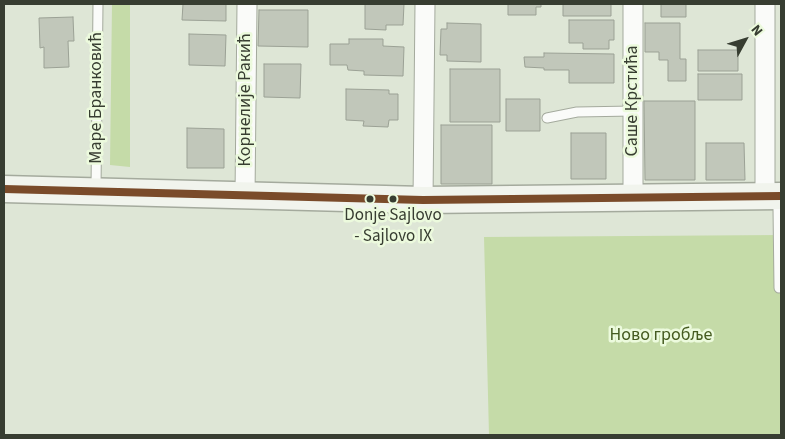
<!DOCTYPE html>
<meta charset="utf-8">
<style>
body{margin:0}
#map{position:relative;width:785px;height:439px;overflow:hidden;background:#dee6d6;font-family:"Source Sans 3",sans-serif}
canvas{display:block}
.frame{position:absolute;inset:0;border:5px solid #373d31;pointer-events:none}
.north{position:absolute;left:720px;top:15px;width:50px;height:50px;-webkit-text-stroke:4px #ecfadd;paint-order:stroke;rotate:51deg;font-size:14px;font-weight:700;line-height:20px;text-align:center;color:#373d31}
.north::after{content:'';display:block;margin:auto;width:18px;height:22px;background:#373d31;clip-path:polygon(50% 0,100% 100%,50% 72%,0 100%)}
</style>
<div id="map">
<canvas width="785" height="439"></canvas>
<div class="frame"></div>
<div class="north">N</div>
</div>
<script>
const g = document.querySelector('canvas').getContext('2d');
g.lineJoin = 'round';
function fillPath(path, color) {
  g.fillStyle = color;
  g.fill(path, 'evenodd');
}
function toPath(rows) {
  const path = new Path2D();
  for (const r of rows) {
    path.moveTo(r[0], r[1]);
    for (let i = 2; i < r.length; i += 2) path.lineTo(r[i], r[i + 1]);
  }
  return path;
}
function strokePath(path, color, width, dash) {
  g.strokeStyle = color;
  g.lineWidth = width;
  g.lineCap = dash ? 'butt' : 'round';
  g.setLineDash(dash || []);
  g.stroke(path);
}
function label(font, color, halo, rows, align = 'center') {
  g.font = font + ' "Source Sans 3",sans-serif';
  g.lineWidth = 5;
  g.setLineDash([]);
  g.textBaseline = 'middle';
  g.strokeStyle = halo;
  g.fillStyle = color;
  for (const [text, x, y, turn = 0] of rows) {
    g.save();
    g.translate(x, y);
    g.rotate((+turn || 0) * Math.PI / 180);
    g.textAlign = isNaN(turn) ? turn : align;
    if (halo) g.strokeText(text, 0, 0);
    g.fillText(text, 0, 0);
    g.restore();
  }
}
fillPath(toPath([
 [112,4,130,4,130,167,110,165],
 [781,235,781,435,489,435,484,237]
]), '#c5dba8');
const building = toPath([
 [183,4,226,4,226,21,182,20,183,4],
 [365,4,404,4,403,25,386,25,386,30,365,29,365,4],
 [508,4,541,4,541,7,536,7,536,15,508,15,508,4],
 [563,4,611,4,611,16,563,16,563,4],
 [661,4,686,4,686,17,661,17,661,4],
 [259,10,308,10,308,47,258,46,259,10],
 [73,17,74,41,68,41,69,67,44,68,44,47,40,48,39,18,73,17],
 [569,20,614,20,614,40,609,40,609,49,583,49,583,43,569,43,569,20],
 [447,23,481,24,481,62,447,61,447,55,440,55,441,29,447,29,447,23],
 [645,23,680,23,680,59,686,59,686,81,668,81,668,60,659,60,659,52,645,52,645,23],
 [189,34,226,35,225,66,189,65,189,34],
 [349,39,383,39,383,46,404,47,403,76,364,75,364,71,348,70,347,65,330,65,330,44,349,44,349,39],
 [698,50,738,50,738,71,698,71,698,50],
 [544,53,614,54,614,83,569,83,569,70,544,70,544,68,525,67,524,57,544,57,544,53],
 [264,64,301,64,300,98,264,97,264,64],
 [450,69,500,69,500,122,450,122,450,69],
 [698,74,742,74,742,100,698,100,698,74],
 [346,89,389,90,389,94,398,94,398,120,389,120,388,127,363,126,364,121,346,120,346,89],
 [506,99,540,99,540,131,506,131,506,99],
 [644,101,695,101,695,180,645,180,644,101],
 [441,125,492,125,492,184,441,184,441,125],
 [187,128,224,129,224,168,187,168,187,128],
 [571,133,606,133,606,179,571,179,571,133],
 [706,143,744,143,745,180,706,180,706,143]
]);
fillPath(building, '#c1c7ba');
strokePath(building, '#9ba195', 1);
const lane = toPath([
 [547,118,577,112,633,111],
 [96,188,98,4],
 [778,208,779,288]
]);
const street = toPath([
 [245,196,247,4],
 [765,196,765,4],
 [633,198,633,4],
 [423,200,425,4]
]);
const secondary = toPath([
 [4,189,423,200,781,196]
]);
strokePath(lane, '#a4aa9d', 11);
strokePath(street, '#a4aa9d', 21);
strokePath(secondary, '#a4aa9d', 29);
strokePath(lane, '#fafbf9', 9);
strokePath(street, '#fafbf9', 19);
strokePath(secondary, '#f1f4ed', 26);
strokePath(toPath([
 [4,189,423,200,781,196]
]), '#7a4b2a', 8);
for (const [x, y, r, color] of [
 [370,199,4.5,"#373d31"],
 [393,199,4.5,"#373d31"]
]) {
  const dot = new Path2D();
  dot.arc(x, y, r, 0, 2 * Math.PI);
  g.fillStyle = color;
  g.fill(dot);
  strokePath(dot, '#ecfadd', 2);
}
label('17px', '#373d31', '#ecfadd', [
 ["Donje Sajlovo",393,216],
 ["- Sajlovo IX",393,237]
]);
label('18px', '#373d31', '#ecfadd', [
 ["Маре Бранковић",97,98,-90],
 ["Корнелије Ракић",246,100,-90],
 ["Саше Крстића",633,101,-90]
]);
label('18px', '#455b20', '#ecfadd', [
 ["Ново гробље",661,336]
]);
</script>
